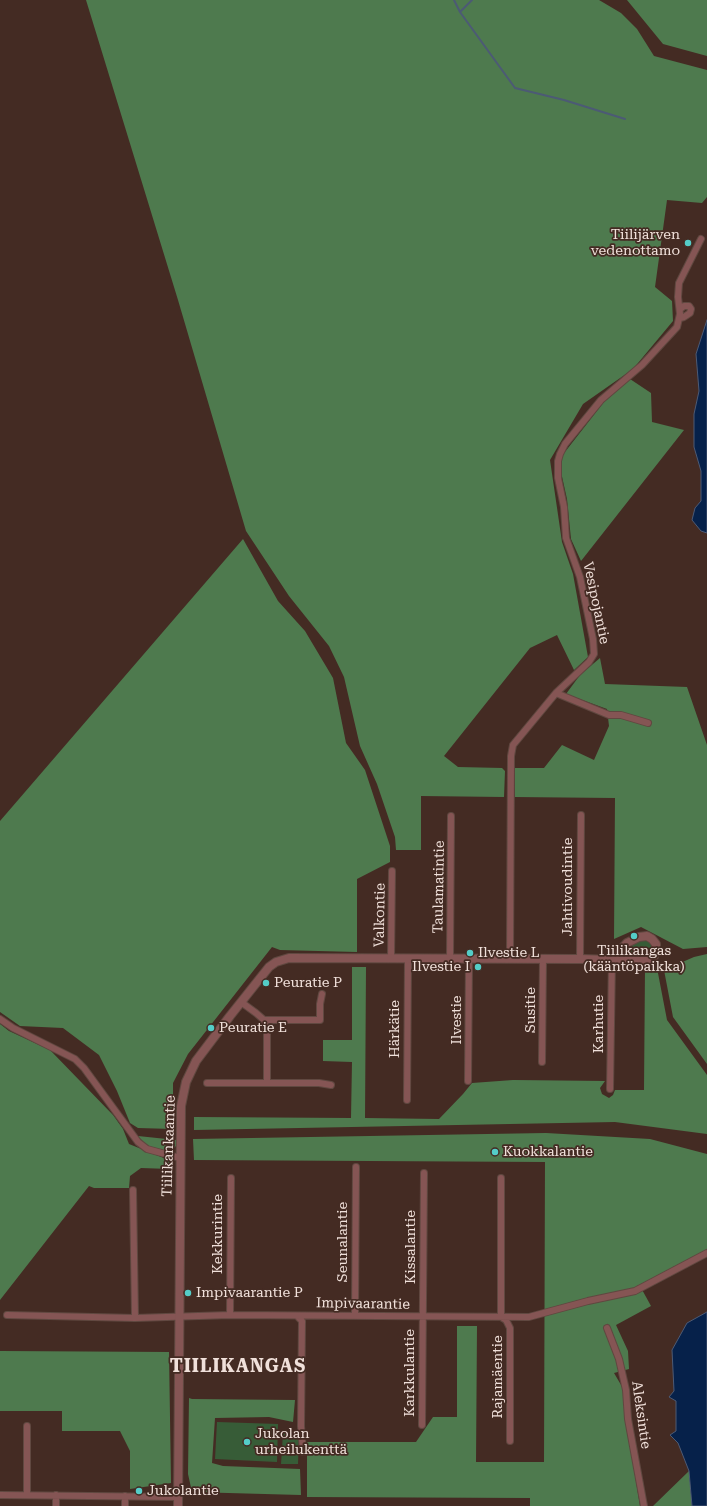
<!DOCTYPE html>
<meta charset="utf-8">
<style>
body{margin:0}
canvas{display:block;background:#442b23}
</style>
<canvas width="707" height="1506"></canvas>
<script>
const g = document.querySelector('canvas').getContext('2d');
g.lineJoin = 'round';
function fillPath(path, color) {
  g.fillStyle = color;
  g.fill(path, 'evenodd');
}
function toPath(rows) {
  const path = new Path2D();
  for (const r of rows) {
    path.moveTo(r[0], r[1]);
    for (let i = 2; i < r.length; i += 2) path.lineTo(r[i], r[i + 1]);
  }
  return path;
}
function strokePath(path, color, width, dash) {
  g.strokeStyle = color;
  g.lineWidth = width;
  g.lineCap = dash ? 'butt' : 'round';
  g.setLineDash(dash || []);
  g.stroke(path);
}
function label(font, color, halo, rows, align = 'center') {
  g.font = font + ' "Roboto Serif",serif';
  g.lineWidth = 3.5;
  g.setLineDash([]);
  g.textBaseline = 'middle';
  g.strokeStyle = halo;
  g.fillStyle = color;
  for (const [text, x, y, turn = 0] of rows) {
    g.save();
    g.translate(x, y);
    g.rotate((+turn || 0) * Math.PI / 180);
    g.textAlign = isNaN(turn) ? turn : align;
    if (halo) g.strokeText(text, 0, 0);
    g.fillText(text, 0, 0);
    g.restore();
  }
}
fillPath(toPath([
 [643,939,650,942,653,944,653,953,647,956,618,957,625,948],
 [217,1422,278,1424,277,1462,215,1459],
 [283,1433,299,1434,298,1464,281,1464]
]), '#375c37');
fillPath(toPath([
 [86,0,599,0,621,13,637,29,654,56,707,70,707,197,702,203,667,200,655,287,672,301,673,321,633,369,583,404,550,460,562,542,573,574,588,657,574,670,557,635,530,648,444,756,458,767,502,768,505,771,504,797,421,796,421,850,396,850,395,837,377,784,360,746,344,677,329,646,289,596,246,531,178,300],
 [627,0,707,0,707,56,663,44],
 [630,379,651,393,652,422,684,430,581,561,571,539,567,499,561,472,561,457,604,402],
 [243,539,278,601,305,631,333,678,346,743,365,770,390,846,390,862,357,879,357,952,280,950,272,947,188,1054,173,1083,173,1129,138,1128,130,1123,117,1091,99,1055,63,1028,20,1026,0,1012,0,821],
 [600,658,605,684,687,687,707,745,707,947,683,949,641,927,614,939,615,798,515,797,515,768,544,768,562,745,594,760,609,726,607,709,566,694,580,675],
 [707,954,707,1064,673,1017,664,970,694,957],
 [352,967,366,967,365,1118,439,1119,463,1094,472,1083,513,1080,605,1081,600,1088,602,1094,609,1098,613,1095,615,1090,644,1090,645,969,657,968,667,1020,707,1075,707,1134,615,1122,194,1130,194,1117,351,1118,352,1062,323,1061,323,1040,352,1040],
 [0,1024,9,1031,50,1050,113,1115,123,1129,129,1144,171,1161,170,1169,141,1168,130,1176,129,1188,94,1188,89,1186,0,1300],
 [546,1133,650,1139,707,1154,707,1251,640,1286,651,1306,616,1325,628,1351,629,1369,614,1373,624,1390,626,1421,640,1506,530,1506,530,1498,307,1497,307,1442,416,1442,433,1417,457,1417,457,1326,477,1326,476,1462,544,1462,545,1162,194,1160,193,1139],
 [138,1136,176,1140,176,1146,173,1149,167,1151,147,1146],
 [0,1351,169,1352,171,1483,130,1489,130,1451,120,1431,62,1431,62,1411,0,1411],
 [189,1398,192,1399,295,1400,293,1422,269,1417,215,1418,212,1463,223,1466,300,1469,301,1495,192,1492,188,1474],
 [689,1471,692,1506,653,1506]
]), '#4e7a4e');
const water = toPath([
 [707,320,707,533,701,531,692,520,695,508,701,501,701,471,694,447,694,414,699,391,696,354,707,320],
 [707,1312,707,1506,692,1506,689,1471,678,1443,670,1435,676,1431,676,1401,669,1397,674,1391,672,1350,687,1323,707,1312]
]);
fillPath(water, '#06214a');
strokePath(water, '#4c5a75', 1);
strokePath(toPath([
 [454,0,460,12,515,88,564,100,625,119],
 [460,12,472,0]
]), '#4c5a75', 2);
const minor = toPath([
 [680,318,684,317,690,313,691,309,689,306,684,306,680,309],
 [556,693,609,715,621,715,648,723],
 [450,958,451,816],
 [391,959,392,871],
 [510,959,511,756,513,745,556,693,589,662,594,654,593,639,580,577,566,538,564,507,558,478,558,461,560,454,565,444,601,400,642,365,677,327,680,314,678,297,679,283,701,239],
 [580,959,581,815],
 [241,1002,256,1013,264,1020,320,1020,320,1004,322,994],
 [0,1019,13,1028,75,1059,84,1068,138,1142,147,1149,180,1158],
 [264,1020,267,1032,267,1083,319,1083,331,1085],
 [542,1062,543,958],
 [468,1081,469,958],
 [207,1083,267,1083],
 [610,1089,612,959],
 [407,1100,408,959],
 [501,1178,501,1317,506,1320,510,1328,510,1441],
 [133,1190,135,1318],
 [7,1315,135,1318,230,1315,529,1317,588,1301,635,1291,707,1253],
 [230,1315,231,1178],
 [297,1316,302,1321,301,1426,303,1452],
 [355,1316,356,1167],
 [607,1328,619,1359,626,1390,628,1419,644,1506],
 [422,1425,424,1173],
 [0,1495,179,1497],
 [27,1495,27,1426],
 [56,1495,56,1506],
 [125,1496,125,1506]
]);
const tertiary = toPath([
 [178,1506,181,1106,186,1082,196,1061,230,1016,269,967,276,962,289,958,580,959,646,961,653,959,656,950,656,944,652,939,647,936,639,937,627,943,612,959]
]);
strokePath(minor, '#604840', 8);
strokePath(tertiary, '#604840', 10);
strokePath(minor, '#855554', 6);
strokePath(tertiary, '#855554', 8);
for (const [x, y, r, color] of [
 [688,243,4,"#54cdc8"],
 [634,936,4,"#54cdc8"],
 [470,953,4,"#54cdc8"],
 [478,967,4,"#54cdc8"],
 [266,983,4,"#54cdc8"],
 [211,1028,4,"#54cdc8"],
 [495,1152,4,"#54cdc8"],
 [188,1293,4,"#54cdc8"],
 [247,1442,4,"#54cdc8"],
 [139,1491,4,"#54cdc8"]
]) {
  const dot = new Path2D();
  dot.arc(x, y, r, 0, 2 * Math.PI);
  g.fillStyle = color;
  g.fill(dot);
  strokePath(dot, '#442b23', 1.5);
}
label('14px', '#f0e0da', '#442b23', [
 ["Tiilijärven",680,235,"right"],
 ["vedenottamo",680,251,"right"],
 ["Tiilikangas",634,951,"center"],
 ["(kääntöpaikka)",634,967,"center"],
 ["Ilvestie L",478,953],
 ["Ilvestie I",470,967,"right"],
 ["Peuratie P",274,983],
 ["Peuratie E",219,1028],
 ["Kuokkalantie",503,1152],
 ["Impivaarantie P",196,1293],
 ["Jukolan",255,1434],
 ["urheilukenttä",255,1450],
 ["Jukolantie",147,1491]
], 'left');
label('14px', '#f0e0da', '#442b23', [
 ["Vesipojantie",596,603,78],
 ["Taulamatintie",439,887,-89],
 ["Jahtivoudintie",568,887,-90],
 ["Valkontie",380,915,-89],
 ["Susitie",531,1010,-90],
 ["Ilvestie",457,1020,-90],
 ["Karhutie",599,1024,-90],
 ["Härkätie",395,1029,-90],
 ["Tiilikankaantie",169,1146,-88],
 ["Kekkurintie",218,1234,-90],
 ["Seunalantie",343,1242,-90],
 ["Kissalantie",411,1247,-90],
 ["Impivaarantie",363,1304,1],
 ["Karkkulantie",410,1373,-90],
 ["Rajamäentie",498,1377,-90],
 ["Aleksintie",641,1415,82]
]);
g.letterSpacing = '1px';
label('bold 18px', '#f0e0da', '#442b23', [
 ["TIILIKANGAS",238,1367]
]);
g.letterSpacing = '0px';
</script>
